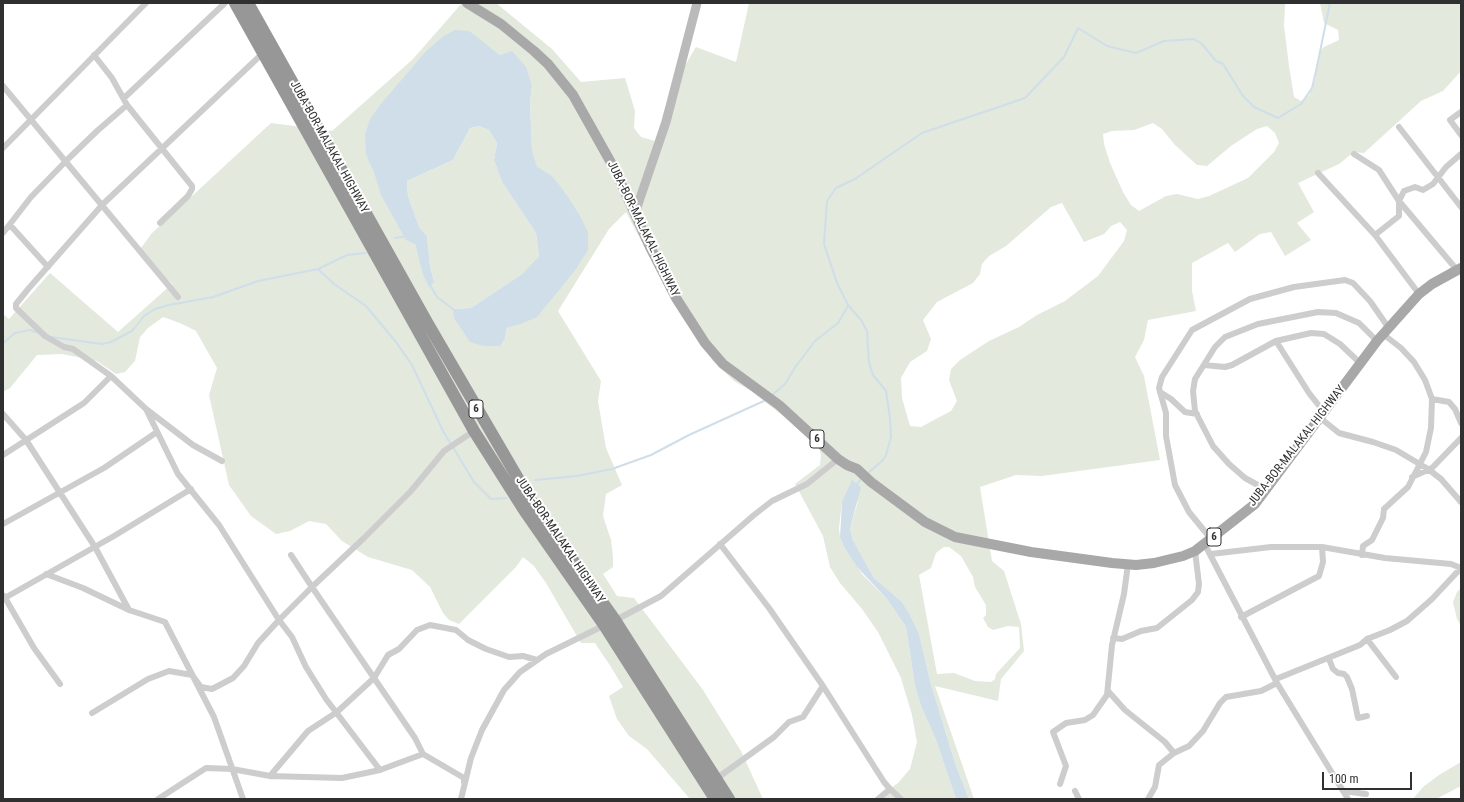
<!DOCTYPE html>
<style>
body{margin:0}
#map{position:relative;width:1464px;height:802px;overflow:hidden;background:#fff;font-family:"Roboto Condensed",sans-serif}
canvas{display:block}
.frame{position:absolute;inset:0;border:4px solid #303030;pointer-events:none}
.scale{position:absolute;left:1322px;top:772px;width:90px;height:18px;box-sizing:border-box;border:2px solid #303030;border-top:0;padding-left:5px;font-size:12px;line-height:14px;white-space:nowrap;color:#303030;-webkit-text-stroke:3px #fff;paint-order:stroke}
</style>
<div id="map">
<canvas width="1464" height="802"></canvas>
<div class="frame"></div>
<div class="scale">100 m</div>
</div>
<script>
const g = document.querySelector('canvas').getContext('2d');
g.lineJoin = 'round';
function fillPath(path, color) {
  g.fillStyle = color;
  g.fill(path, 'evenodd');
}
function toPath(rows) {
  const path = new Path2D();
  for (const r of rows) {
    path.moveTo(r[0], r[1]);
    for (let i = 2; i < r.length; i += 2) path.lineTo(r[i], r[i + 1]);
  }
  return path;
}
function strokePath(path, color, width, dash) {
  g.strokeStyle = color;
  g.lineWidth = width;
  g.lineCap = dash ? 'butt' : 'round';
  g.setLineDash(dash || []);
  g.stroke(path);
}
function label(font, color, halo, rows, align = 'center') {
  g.font = font + ' "Roboto Condensed",sans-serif';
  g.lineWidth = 4;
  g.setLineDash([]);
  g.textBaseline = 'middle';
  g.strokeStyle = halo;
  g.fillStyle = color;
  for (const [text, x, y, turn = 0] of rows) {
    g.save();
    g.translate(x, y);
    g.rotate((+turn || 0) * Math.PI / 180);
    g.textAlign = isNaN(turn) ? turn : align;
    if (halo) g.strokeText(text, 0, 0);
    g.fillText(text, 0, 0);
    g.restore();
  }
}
fillPath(toPath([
 [462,3,496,3,552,49,581,82,625,78,635,111,634,128,641,137,655,141,671,89,696,47,736,62,749,3,1287,3,1285,5,1284,26,1289,66,1294,97,1301,101,1309,95,1315,80,1320,51,1324,47,1339,40,1338,30,1324,23,1320,3,1461,3,1461,71,1443,91,1421,101,1364,153,1354,152,1339,164,1298,183,1314,212,1297,223,1311,240,1285,256,1271,232,1260,234,1235,252,1228,243,1192,263,1192,291,1196,311,1148,320,1144,340,1135,357,1144,376,1160,460,1042,476,1016,475,980,487,992,561,1004,571,1021,624,1024,651,1001,679,998,701,935,686,974,799,969,799,955,763,931,684,919,634,910,615,902,602,874,578,853,540,850,529,858,501,842,502,839,528,840,537,844,547,862,574,887,599,906,627,915,686,921,706,936,740,956,799,875,799,898,783,910,769,917,742,912,715,901,678,878,632,862,609,840,583,830,567,823,536,795,484,820,465,821,455,819,448,782,415,751,391,734,381,713,361,669,294,626,212,609,229,558,311,601,381,598,401,606,448,622,485,606,494,603,516,611,540,613,557,613,567,603,574,617,596,634,598,703,690,741,751,763,799,690,799,647,749,629,736,617,719,609,696,623,687,611,667,595,643,581,643,546,583,534,566,523,557,516,567,459,624,449,620,443,613,430,587,412,570,368,557,342,541,326,524,309,521,290,531,276,534,251,516,229,485,209,395,217,368,196,331,180,323,163,317,148,328,140,337,135,361,125,372,116,374,97,361,62,354,37,355,10,388,3,392,3,314,9,319,50,273,118,332,172,284,138,252,152,233,271,123,332,131,413,59],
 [442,37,487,45,500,55,532,86,530,103,532,150,537,168,551,175,578,212,521,324,507,328,505,338,453,309,471,308,522,274,539,256,536,233,502,182,494,160,497,143,489,130,479,126,470,128,453,160,407,181,408,196,419,227,427,236,430,266,434,282,419,258,415,244,366,155,370,119,426,51],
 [1153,123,1162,129,1175,145,1197,165,1207,166,1231,146,1257,129,1267,126,1275,133,1279,143,1274,152,1248,178,1209,196,1198,199,1177,194,1166,196,1139,211,1131,205,1123,192,1110,163,1104,144,1103,134,1112,131,1134,130],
 [1062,203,1084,242,1104,234,1111,226,1120,222,1127,230,1124,241,1098,276,1065,301,1037,315,1019,327,989,341,960,360,951,369,949,380,957,401,951,411,921,427,910,426,902,398,901,378,910,362,927,351,931,339,923,320,937,302,973,283,980,274,982,264,989,256,1006,246,1051,207],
 [944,547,949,547,961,556,973,577,975,587,986,605,986,615,983,618,988,627,993,630,1008,626,1019,627,1020,648,996,674,995,679,991,682,975,681,954,673,937,674,919,575,931,568,936,553],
 [1461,588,1461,626,1457,619,1453,602,1457,592],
 [1461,762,1461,786,1436,799,1413,799,1423,787,1439,775]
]), '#e3e9dd');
fillPath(toPath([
 [455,30,469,31,500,55,512,51,526,67,532,86,530,103,532,150,537,167,551,175,561,187,578,212,588,232,588,250,576,269,537,317,521,324,507,328,505,338,500,346,483,346,470,342,454,318,453,309,471,308,522,274,539,256,536,233,502,182,494,160,497,143,489,130,479,126,470,128,453,160,407,181,408,196,419,227,427,236,430,266,434,282,429,287,423,274,415,244,406,240,381,195,374,172,366,155,365,135,370,119,381,104,426,51,442,37],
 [852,480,861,487,850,529,853,540,874,578,902,602,910,615,919,634,931,684,955,763,969,799,956,799,936,740,921,706,915,686,906,627,887,599,857,567,844,547,840,537,842,502]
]), '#cfdee9');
strokePath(toPath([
 [395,238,406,236],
 [318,269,334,284,366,306,396,342,412,365,443,431,474,482,491,499,506,498],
 [430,285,437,297,453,309],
 [51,337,102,344,111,342,132,331,144,316,155,309,169,305,213,297,258,281,318,269,347,255,366,253],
 [3,343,15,333,30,330,39,333],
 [771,396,785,384,796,366,815,341,838,323,848,306],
 [867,474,883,460,886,455,891,437,890,418,886,391,873,375,869,362,867,331,861,320,848,305,837,283,824,244,827,201,836,188,855,179,922,133,1025,98,1064,57,1078,28,1107,46,1136,53,1164,41,1194,39,1202,44,1216,61,1223,64,1243,96,1254,107,1278,118,1301,104,1312,88,1316,71,1330,3],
 [535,480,577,476,612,469,651,455,689,435,766,400],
 [856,485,862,478]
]), '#cfdee9', 2);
strokePath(toPath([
 [263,53,103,204,29,288,16,304,16,308,45,336,64,347,73,349,111,376,146,409,178,474,219,525,279,620,312,587,374,678,388,655,399,649,417,630,430,625,456,630,468,640,486,649,509,657,523,656,537,660],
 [94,55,112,78,127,105,192,186,192,189,188,196,160,223],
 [3,86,178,297],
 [124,98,225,3],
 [1461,112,1450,120,1461,135],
 [1399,127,1461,207],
 [3,148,146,3],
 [1354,154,1379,170,1399,201,1457,270],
 [1318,173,1375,235,1419,294],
 [10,225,48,267],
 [3,233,31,197,68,159,97,131,127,105],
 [1375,235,1399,216,1399,201,1404,191,1415,187,1423,190,1433,184,1446,167,1461,154],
 [1383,334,1401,348,1414,362,1425,380,1432,399,1449,402,1455,409,1461,423],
 [1276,341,1309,393,1324,412],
 [1204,365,1225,367,1232,365,1276,341,1311,333,1324,334,1340,344,1360,363],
 [1160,392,1171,399,1185,412,1197,414],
 [146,409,193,445,222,461],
 [3,414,26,440,95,547,129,610],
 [1319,417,1339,433,1373,442,1396,450,1428,469,1441,479,1461,502],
 [3,455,84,403,111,376],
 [1412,477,1432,468,1461,438],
 [1265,489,1245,478,1229,464,1213,446,1195,411,1193,391,1195,379,1215,347,1225,337,1258,324,1318,312,1336,313,1359,323,1377,341],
 [3,524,104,468,157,432],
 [1211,539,1189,512,1175,485,1166,436,1166,413,1159,388,1162,377,1192,330,1250,299,1294,287,1345,280,1353,283,1370,301,1388,327],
 [1204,543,1277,683,1348,799],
 [1211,554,1271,547,1322,547,1385,558,1451,564,1461,568],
 [291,555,312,587,364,538,411,491,444,451,474,431],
 [1362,555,1363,546,1372,540,1383,518,1384,509,1408,487,1426,452,1431,428,1432,399],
 [46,574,83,588,129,610,165,622,214,717,243,799],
 [4,596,34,648,60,684],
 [3,599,114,536,191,489],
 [1241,617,1319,576,1323,562,1322,547],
 [614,621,661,596,754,515,772,501,807,484,838,459],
 [1113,638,1122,639,1141,631,1157,628,1192,600,1198,592,1199,584,1195,551],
 [1367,639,1396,677],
 [1329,659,1333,669,1338,673,1344,674,1347,677,1352,689,1358,718,1367,716],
 [1276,679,1360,645,1367,639,1390,630,1407,621,1432,599,1460,569],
 [823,686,884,782,890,789,878,799],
 [1108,691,1125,710,1165,742,1174,753],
 [92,713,148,679,169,671,192,675,201,687,212,689,233,678,244,666,258,643,279,620,292,637,306,667,326,699,380,770],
 [270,776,308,731,337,712,374,678,415,738,423,754],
 [716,779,774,737,789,722,803,717,823,686,769,608,720,544],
 [1060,784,1066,766,1053,732,1066,723,1085,720,1093,715,1107,695,1112,645,1124,594,1128,564],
 [890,789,901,799],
 [1075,791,1079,799],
 [1343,791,1366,794],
 [158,799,206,768,232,769,270,776,342,778,380,770,423,754,464,778,464,782],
 [461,799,471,758,482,730,504,690,520,672,546,654,605,625],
 [1148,799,1155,787,1159,765,1174,753,1189,746,1203,731,1220,703,1226,697,1261,691,1277,683]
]), '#cdcdcd', 6);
strokePath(toPath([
 [635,213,666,122,697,3]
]), '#bababa', 9);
strokePath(toPath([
 [467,3,501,24,534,51,548,64,573,95,614,168,650,247,676,298,705,343,723,364,779,405,838,459,847,465,857,469,871,482,925,522,955,537,1031,552,1112,563,1136,565,1154,563,1183,556,1195,551,1255,504,1377,341,1419,294,1432,284,1461,268]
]), '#a8a8a8', 10);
strokePath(toPath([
 [235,3,474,431,524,510,604,625,715,799],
 [248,3,428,324,533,504,615,620,729,799]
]), '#979797', 12);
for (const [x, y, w] of [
 [476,409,14],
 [817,439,14],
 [1214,537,14]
]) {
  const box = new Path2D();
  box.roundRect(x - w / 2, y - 9, w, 18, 3);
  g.fillStyle = '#fff';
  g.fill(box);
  strokePath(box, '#303030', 1);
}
label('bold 11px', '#303030', null, [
 ["6",476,409],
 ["6",817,439],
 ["6",1214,537]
]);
label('12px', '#303030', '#fff', [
 ["JUBA-BOR-MALAKAL HIGHWAY",329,147,61],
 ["JUBA-BOR-MALAKAL HIGHWAY",643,229,64],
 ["JUBA-BOR-MALAKAL HIGHWAY",1297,446,-52],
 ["JUBA-BOR-MALAKAL HIGHWAY",560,540,56]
]);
</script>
